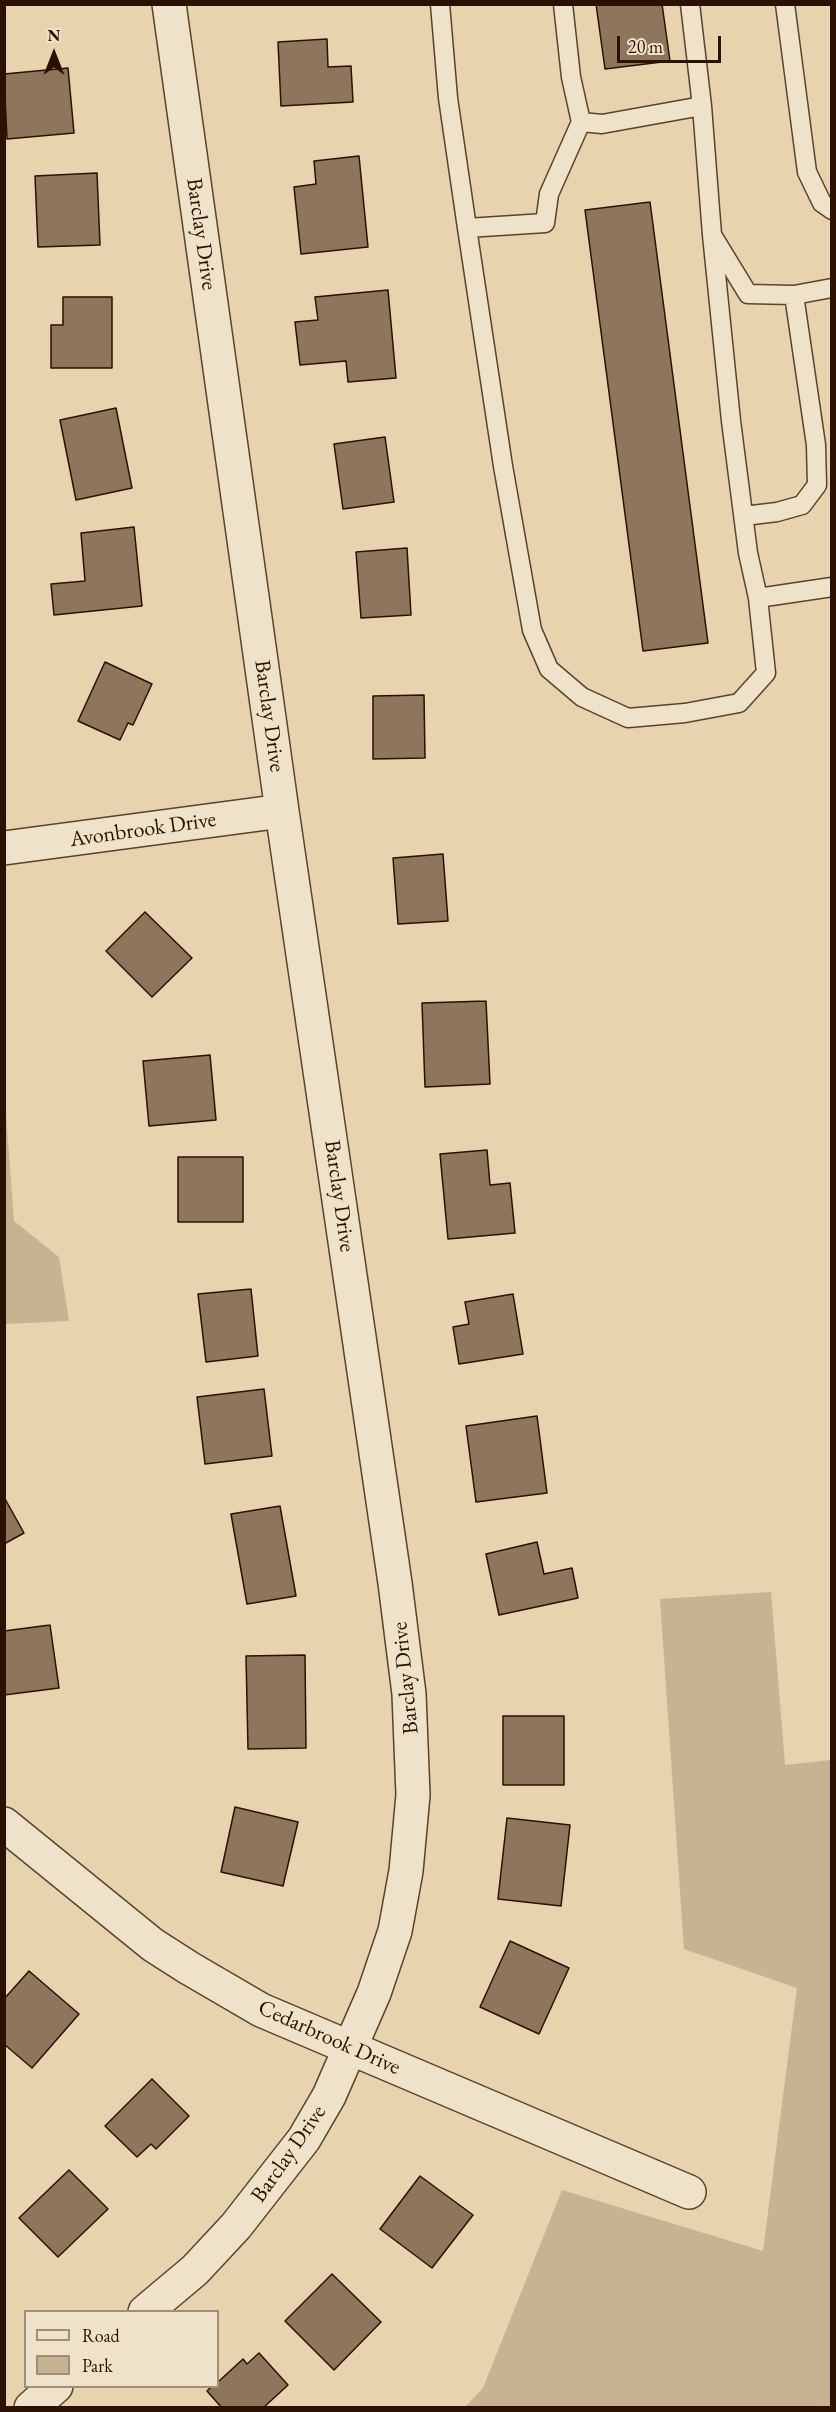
<!DOCTYPE html>
<style>
body{margin:0}
#map{position:relative;width:836px;height:2412px;overflow:hidden;background:#e7d3ae;font-family:"EB Garamond",serif}
canvas{display:block}
.frame{position:absolute;inset:0;border:6px solid #2b1101;pointer-events:none}
.legend{position:absolute;left:24px;top:2310px;width:195px;height:78px;box-sizing:border-box;background:#efe2ca;border:2px solid #a18e7a;margin:0;padding:8px 10px;list-style:none;font-size:18px;color:#2b1101}
.legend li{display:flex;align-items:center;gap:12px;height:30px}
.legend b{width:30px;border:2px solid #a18e7a}
.north{position:absolute;left:24px;top:24px;width:60px;height:60px;-webkit-text-stroke:4px #efe2ca;paint-order:stroke;rotate:0deg;font-size:16px;font-weight:700;line-height:24px;text-align:center;color:#2b1101}
.north::after{content:'';display:block;margin:auto;width:21px;height:27px;background:#2b1101;clip-path:polygon(50% 0,100% 100%,50% 72%,0 100%)}
.scale{position:absolute;left:617px;top:36px;width:104px;height:27px;box-sizing:border-box;border:3px solid #2b1101;border-top:0;padding-left:8px;font-size:18px;line-height:21px;white-space:nowrap;color:#2b1101;-webkit-text-stroke:4px #efe2ca;paint-order:stroke}
</style>
<div id="map">
<canvas width="836" height="2412"></canvas>
<div class="frame"></div>
<ul class="legend">
<li><b style="height:8px;background:#efe2ca"></b>Road</li>
<li><b style="height:16px;background:#c7b291"></b>Park</li>
</ul>
<div class="north">N</div>
<div class="scale">20 m</div>
</div>
<script>
const g = document.querySelector('canvas').getContext('2d');
g.lineJoin = 'round';
function fillPath(path, color) {
  g.fillStyle = color;
  g.fill(path, 'evenodd');
}
function toPath(rows) {
  const path = new Path2D();
  for (const r of rows) {
    path.moveTo(r[0], r[1]);
    for (let i = 2; i < r.length; i += 2) path.lineTo(r[i], r[i + 1]);
  }
  return path;
}
function strokePath(path, color, width, dash) {
  g.strokeStyle = color;
  g.lineWidth = width;
  g.lineCap = dash ? 'butt' : 'round';
  g.setLineDash(dash || []);
  g.stroke(path);
}
function label(font, color, halo, rows, align = 'center') {
  g.font = font + ' "EB Garamond",serif';
  g.lineWidth = 5;
  g.setLineDash([]);
  g.textBaseline = 'middle';
  g.strokeStyle = halo;
  g.fillStyle = color;
  for (const [text, x, y, turn = 0] of rows) {
    g.save();
    g.translate(x, y);
    g.rotate((+turn || 0) * Math.PI / 180);
    g.textAlign = isNaN(turn) ? turn : align;
    if (halo) g.strokeText(text, 0, 0);
    g.fillText(text, 0, 0);
    g.restore();
  }
}
fillPath(toPath([
 [4,1087,14,1221,59,1257,69,1321,5,1324],
 [771,1592,785,1765,831,1760,831,2407,465,2407,483,2388,562,2190,763,2251,797,1988,684,1949,660,1599]
]), '#c7b291');
const building = toPath([
 [596,4,662,4,670,61,605,69,596,4],
 [327,39,328,67,351,66,353,102,281,106,278,42,327,39],
 [68,68,74,133,7,139,4,74,68,68],
 [359,156,368,247,301,254,294,187,316,184,314,161,359,156],
 [97,173,100,245,38,247,35,176,97,173],
 [650,202,708,643,643,651,585,210,650,202],
 [388,290,396,378,348,382,346,361,300,365,295,322,318,320,315,297,388,290],
 [63,297,112,297,112,368,51,368,51,325,63,325,63,297],
 [116,408,132,488,76,500,60,420,116,408],
 [385,437,394,502,343,509,334,444,385,437],
 [134,527,142,606,54,615,51,584,85,581,81,533,134,527],
 [407,548,411,615,361,618,356,552,407,548],
 [105,662,152,684,133,725,128,723,120,740,78,721,105,662],
 [424,695,425,758,373,759,373,696,424,695],
 [443,854,448,921,398,924,393,858,443,854],
 [145,912,192,958,152,997,106,951,145,912],
 [486,1001,490,1084,425,1087,422,1003,486,1001],
 [210,1055,216,1120,149,1126,143,1061,210,1055],
 [487,1150,490,1185,510,1183,515,1233,448,1239,440,1154,487,1150],
 [178,1157,243,1157,243,1222,178,1222,178,1157],
 [251,1289,258,1356,206,1362,198,1294,251,1289],
 [513,1294,523,1354,459,1364,453,1327,469,1324,465,1302,513,1294],
 [264,1389,272,1456,205,1464,197,1397,264,1389],
 [537,1416,547,1493,476,1502,466,1426,537,1416],
 [4,1497,24,1533,4,1544,4,1497],
 [280,1506,296,1596,247,1604,231,1514,280,1506],
 [537,1542,544,1574,572,1568,578,1598,499,1615,486,1554,537,1542],
 [50,1625,59,1688,4,1695,4,1631,50,1625],
 [305,1655,306,1748,248,1749,246,1656,305,1655],
 [503,1716,564,1716,564,1785,503,1785,503,1716],
 [235,1807,298,1822,283,1886,221,1872,235,1807],
 [507,1818,570,1825,561,1906,498,1899,507,1818],
 [510,1941,569,1968,539,2034,480,2007,510,1941],
 [29,1971,79,2014,32,2068,4,2044,4,1999,29,1971],
 [152,2079,189,2116,156,2149,151,2144,137,2157,105,2126,152,2079],
 [69,2170,108,2209,58,2257,19,2218,69,2170],
 [420,2176,473,2215,432,2268,380,2229,420,2176],
 [332,2274,381,2322,334,2370,285,2321,332,2274],
 [259,2353,288,2385,263,2408,222,2408,207,2391,212,2386,218,2386,218,2382,243,2359,247,2364,259,2353]
]);
fillPath(building, '#8d765b');
strokePath(building, '#2b1101', 1.5);
const lane = toPath([
 [440,4,448,98,467,228,503,466,532,630,549,669,582,697,628,718,685,713,739,703,766,673,758,598,748,553,731,421,712,235],
 [563,4,571,77,581,122,602,124,702,106],
 [690,4,702,106,712,235,748,294,794,295,832,288],
 [785,4,807,172,822,203,832,210],
 [467,228,545,223,549,194,581,122],
 [744,516,777,512,802,505,817,485,816,445,794,295],
 [758,598,832,587]
]);
const street = toPath([
 [4,848,282,811],
 [4,1824,153,1945,189,1968,261,2010,689,2192],
 [145,2312,195,2270,236,2226,304,2139,329,2096,374,1993,395,1931,406,1871,413,1795,409,1694,395,1583,282,811,169,4],
 [31,2408,56,2386]
]);
strokePath(lane, '#5a422c', 21);
strokePath(street, '#5a422c', 36);
strokePath(lane, '#efe2ca', 18);
strokePath(street, '#efe2ca', 33);
label('22px', '#2b1101', '#efe2ca', [
 ["Barclay Drive",201,234,82],
 ["Barclay Drive",269,716,82],
 ["Avonbrook Drive",143,830,-8],
 ["Barclay Drive",339,1196,82],
 ["Barclay Drive",406,1678,-96],
 ["Cedarbrook Drive",329,2038,24],
 ["Barclay Drive",289,2154,-55]
]);
</script>
